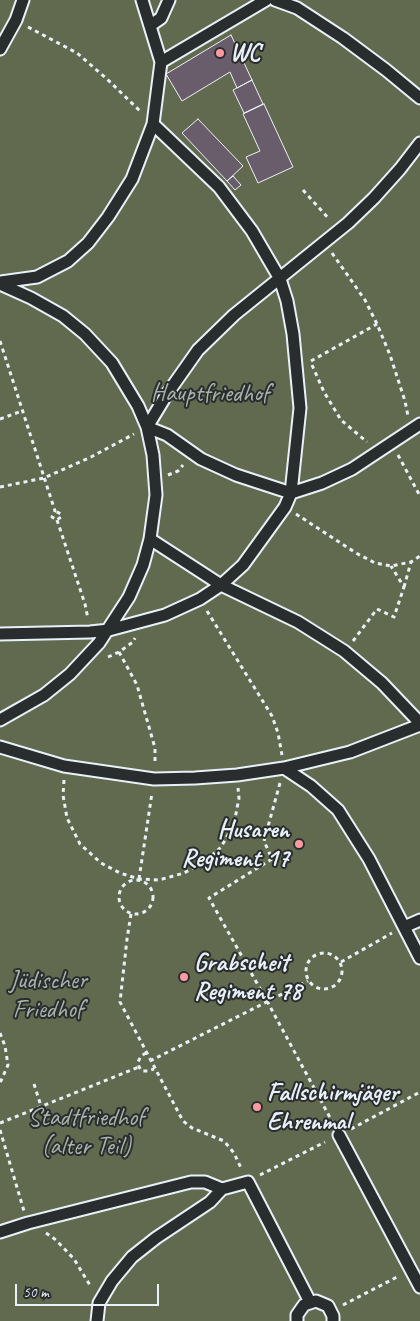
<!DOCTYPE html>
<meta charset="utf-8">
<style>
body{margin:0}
#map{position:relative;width:420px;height:1321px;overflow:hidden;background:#3d3b40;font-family:Caveat,sans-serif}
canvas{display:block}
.scale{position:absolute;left:15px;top:1284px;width:144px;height:22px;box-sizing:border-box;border:2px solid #e8f1f8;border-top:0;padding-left:6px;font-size:15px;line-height:18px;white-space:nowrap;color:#e8f1f8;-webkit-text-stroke:4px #2a2d2e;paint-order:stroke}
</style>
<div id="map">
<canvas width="420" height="1321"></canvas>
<div class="scale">50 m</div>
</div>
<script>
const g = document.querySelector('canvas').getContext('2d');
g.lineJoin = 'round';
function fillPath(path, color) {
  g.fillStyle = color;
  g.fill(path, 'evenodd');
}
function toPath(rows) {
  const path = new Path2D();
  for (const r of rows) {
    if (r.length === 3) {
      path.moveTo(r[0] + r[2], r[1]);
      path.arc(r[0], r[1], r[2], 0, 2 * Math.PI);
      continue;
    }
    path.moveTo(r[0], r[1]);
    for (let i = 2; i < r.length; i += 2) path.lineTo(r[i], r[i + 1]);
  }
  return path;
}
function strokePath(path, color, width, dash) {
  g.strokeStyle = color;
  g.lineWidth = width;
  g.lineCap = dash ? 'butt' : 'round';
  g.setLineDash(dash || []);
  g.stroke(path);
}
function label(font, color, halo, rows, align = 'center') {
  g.font = font + ' Caveat,sans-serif';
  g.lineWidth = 4;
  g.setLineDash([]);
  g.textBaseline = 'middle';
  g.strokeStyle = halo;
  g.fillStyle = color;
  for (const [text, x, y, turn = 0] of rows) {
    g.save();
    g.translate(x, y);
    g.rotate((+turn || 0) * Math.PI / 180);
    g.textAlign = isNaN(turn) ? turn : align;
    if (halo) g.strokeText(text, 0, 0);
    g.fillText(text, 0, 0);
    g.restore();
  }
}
fillPath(toPath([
 [0,0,420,0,420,1321,0,1321]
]), '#61694f');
const building = toPath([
 [231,35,252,80,237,88,230,72,182,101,166,74,231,35],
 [252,80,263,104,244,113,233,90,252,80],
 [264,104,293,167,258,183,246,157,260,151,243,114,264,104],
 [198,119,243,166,227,181,182,133,198,119],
 [233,176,241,185,235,190,227,181,233,176]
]);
fillPath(building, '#6a5d6b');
strokePath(building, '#e8f1f8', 1);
const service = toPath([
 [275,0,297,8,343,38,386,70,420,98],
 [151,25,161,18,169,0],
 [0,49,16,20,23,0],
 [161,62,266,0],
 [0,282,37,277,68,261,88,243,108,217,132,179,153,124,161,62,142,0],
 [0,284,31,298,63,316,85,334,112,363,138,406,147,427,167,435,201,459,236,475,291,493,322,483,352,469,420,424],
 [150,539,221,585,298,622,344,651,382,683,420,723],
 [0,634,90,632,109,630,165,615,200,599,221,585,243,565,285,507,291,493,300,408,293,334,287,301,280,279,252,231,219,187,153,124],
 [0,720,44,695,70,674,99,643,129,597,143,565,150,539,156,495,153,455,147,427,167,394,198,350,234,315,348,223,374,198,400,169,420,143],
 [0,747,64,766,154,779,195,778,237,775,284,768,350,752,420,725],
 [284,768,311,786,338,810,369,859,420,958],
 [404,927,420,920],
 [339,1135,420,1287],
 [0,1232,28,1223,191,1182,205,1182,222,1189],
 [97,1321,99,1303,112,1281,132,1257,156,1238,210,1202,222,1189,248,1182,310,1302],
 [297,1321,297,1315,304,1305,316,1301,328,1306,333,1316,333,1321]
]);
strokePath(service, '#e8f1f8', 15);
strokePath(toPath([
 [28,27,77,53,107,79,140,111],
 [303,190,329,219],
 [332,253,365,300,377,324,390,355,405,401,408,416],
 [0,341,55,511,52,517,57,520,61,517,61,514,55,511],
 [311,361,377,324],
 [312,365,324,392,341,420,367,442],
 [0,419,22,411],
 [398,455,420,496],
 [168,475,178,471,183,465],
 [0,487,44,478,91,457,134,434],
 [296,514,356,553,375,563,391,566,411,562,420,556],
 [57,520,85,604,88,619],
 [404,587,411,562],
 [207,611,272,716,278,733,282,755],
 [353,641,377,609,394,617,404,587,391,566],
 [119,652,137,685,155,748,155,764],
 [108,657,119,652,133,642,135,638],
 [64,780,63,795,67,818,80,844,101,863,120,873,139,879,159,880,184,873,206,861,221,847,234,824,239,798,238,788],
 [280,783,264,841,272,859,209,898,267,1001,333,1123],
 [139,879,152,793],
 [136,897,17],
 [131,914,127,939,120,1002,183,1121,192,1128,224,1141,234,1153,241,1168],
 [324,971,18],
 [341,962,392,933],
 [0,1033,5,1046,8,1065,0,1083],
 [146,1053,141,1056,138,1062,139,1067,142,1071,148,1071,154,1069],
 [150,1061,308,981],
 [34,1084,41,1106],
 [0,1123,139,1067],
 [351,1129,420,1092],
 [0,1130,24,1211],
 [260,1175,325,1142],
 [46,1233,56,1240,74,1259,91,1287],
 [343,1305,397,1277]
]), '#e8f1f8', 3, [4, 4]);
strokePath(service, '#2a2d2e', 11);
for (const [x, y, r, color] of [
 [220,53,5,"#ff9aa2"],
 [299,844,5,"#ff9aa2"],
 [184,977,5,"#ff9aa2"],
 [257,1107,5,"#ff9aa2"]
]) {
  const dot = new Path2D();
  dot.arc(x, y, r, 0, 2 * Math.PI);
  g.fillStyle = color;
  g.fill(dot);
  strokePath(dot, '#2a2d2e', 2);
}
label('bold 25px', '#e8f1f8', '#2a2d2e', [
 ["WC",230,53],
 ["Husaren",289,830,"right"],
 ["Regiment 17",289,859,"right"],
 ["Grabscheit",194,963],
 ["Regiment 78",194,992],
 ["Fallschirmjäger",267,1093],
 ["Ehrenmal",267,1122]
], 'left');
label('25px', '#abb4ac', '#2a2d2e', [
 ["Hauptfriedhof",210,394],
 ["Jüdischer",48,981],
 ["Friedhof",48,1010],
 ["Stadtfriedhof",86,1118],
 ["(alter Teil)",86,1147]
]);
</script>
